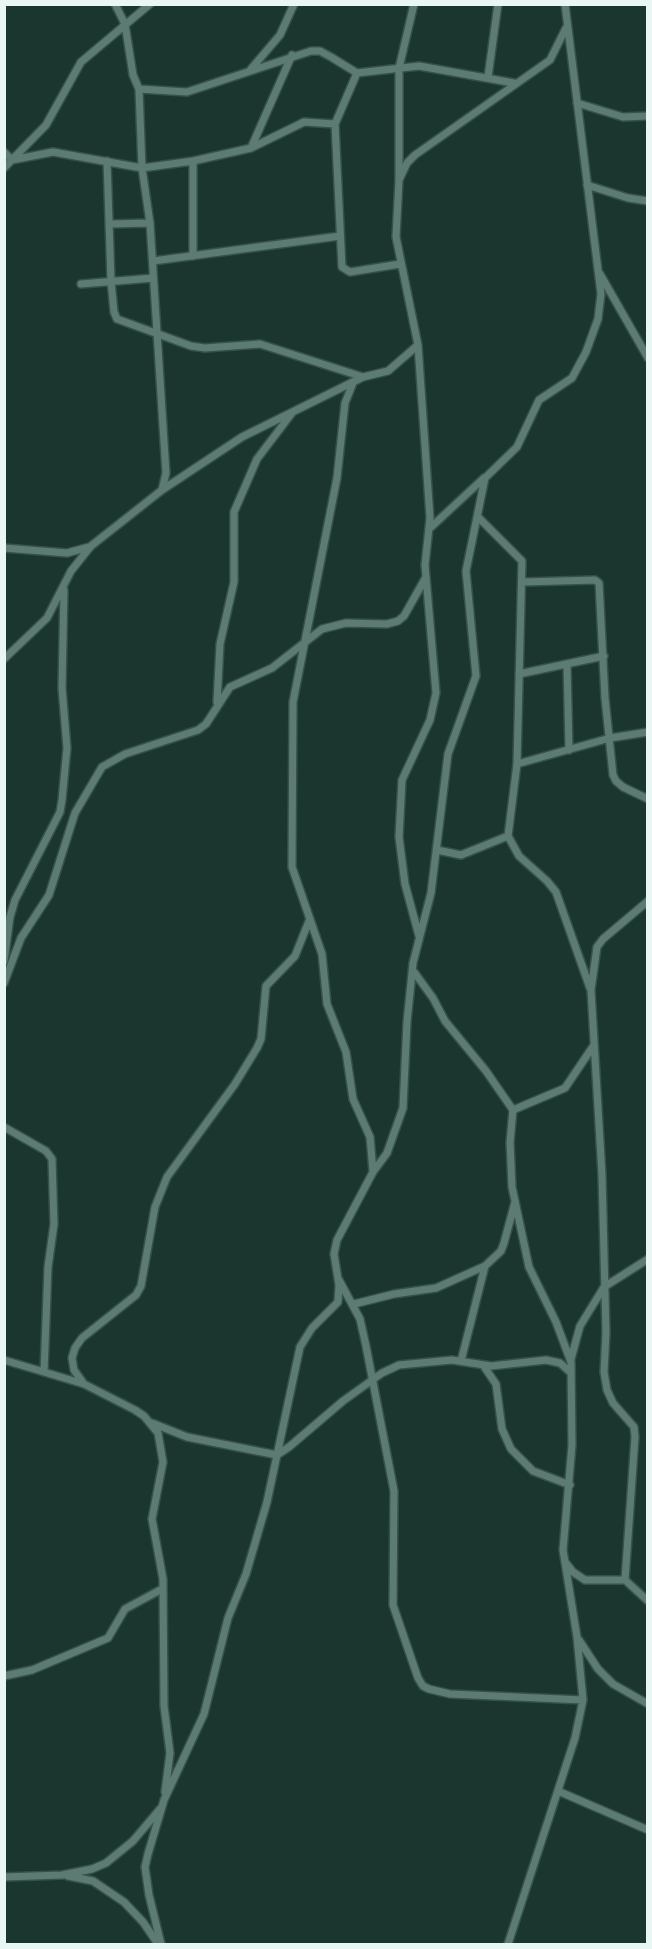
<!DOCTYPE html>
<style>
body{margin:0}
#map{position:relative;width:652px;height:1949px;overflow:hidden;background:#1b352f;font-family:"PT Sans",sans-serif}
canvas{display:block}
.frame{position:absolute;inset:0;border:6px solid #e8f7f3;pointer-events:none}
</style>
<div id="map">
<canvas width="652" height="1949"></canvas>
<div class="frame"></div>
</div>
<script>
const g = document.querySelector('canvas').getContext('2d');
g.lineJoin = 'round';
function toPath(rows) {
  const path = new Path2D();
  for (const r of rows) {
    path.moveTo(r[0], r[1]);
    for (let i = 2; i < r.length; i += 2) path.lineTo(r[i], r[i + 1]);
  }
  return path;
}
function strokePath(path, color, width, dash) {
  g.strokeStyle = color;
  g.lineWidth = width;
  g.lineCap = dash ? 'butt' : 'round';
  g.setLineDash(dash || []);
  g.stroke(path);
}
const street = toPath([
 [115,4,125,24,133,75,139,89,142,168,150,223,166,473,162,490],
 [414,4,399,68,399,180,396,237,418,345,430,518,425,565,436,693,430,720,402,780,399,837,405,884,419,936],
 [251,69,280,35,294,4],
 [357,73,335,124,342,267,350,272,400,264],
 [488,77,498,4],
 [139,89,187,92,311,51,320,51,331,57,357,73,419,66,514,83],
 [577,103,623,117,648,116],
 [251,148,292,55],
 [4,152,12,160,53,152,142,168,193,161,251,148,304,122,335,124],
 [107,161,111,281,114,312,117,319,191,346,205,348,260,344,363,377],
 [4,168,46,125,81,62,150,4],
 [400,178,407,163,415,155,550,60,566,28],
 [587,185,628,198,648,201],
 [109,224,150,223],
 [193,256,193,161],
 [153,261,340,236],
 [600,274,648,358],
 [81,284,153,278],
 [353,383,345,403,337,478,293,702,292,867,322,954,327,1004,346,1052,353,1099,370,1137,373,1172],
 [478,517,522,561,517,764,508,836,519,856,547,881,556,892,590,988],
 [429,529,484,478],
 [4,548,67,553,89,547],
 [523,582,595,580,599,583,605,698,613,775,616,781,623,787,648,799],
 [4,659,47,618,71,571,91,546,162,490,242,437,363,377,388,371,418,345],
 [567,664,569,750],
 [519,674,604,656],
 [217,702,220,644,234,582,234,512,257,459,292,413],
 [517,764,610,738,648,732],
 [437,850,461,855,508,836],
 [4,961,10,917,15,900,60,812,62,800,67,748,62,688,64,590],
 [414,972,433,998,445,1021,486,1071,513,1110,510,1142,512,1187,529,1267,556,1322,571,1362,572,1445,563,1550,577,1637,583,1700,575,1738,508,1944],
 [4,983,21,938,49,895,75,813,102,767,125,754,198,730,206,724,230,687,272,668,322,629,346,623,387,624,398,621,404,616,426,577],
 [513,1110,565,1088,594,1045],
 [4,1127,46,1151,52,1159,54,1224,48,1267,44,1372],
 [339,1280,360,1319,366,1346,394,1491,393,1605,418,1678,423,1686,429,1689,450,1694,583,1700],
 [354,1304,394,1294,436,1288,485,1266,501,1251,504,1243,515,1202],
 [571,1359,580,1326,604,1287,648,1259],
 [4,1360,84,1384,135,1410,144,1416,158,1433,163,1462,152,1519,163,1579,164,1706,170,1753,165,1792],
 [461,1361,485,1266],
 [483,1365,496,1384,502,1429,511,1449,533,1471,570,1485],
 [84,1384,74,1370,72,1358,75,1348,82,1338,136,1295,141,1286,155,1207,167,1177,235,1084,257,1048,261,1039,266,986,295,956,309,921],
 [152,1423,187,1437,277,1455,289,1447,343,1401,382,1373,399,1365,452,1360,491,1366,546,1360,560,1363,571,1373],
 [566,1563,573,1572,585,1580,625,1580],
 [625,1580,635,1437,634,1427,613,1403,607,1390,604,1372,606,1333,602,1175,591,990,597,947,603,939,648,901],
 [625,1580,648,1601],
 [579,1640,598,1669,613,1684,648,1704],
 [4,1676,32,1670,108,1638,125,1609,162,1589],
 [558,1791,648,1830],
 [68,1876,93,1881,124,1902,143,1922,158,1944],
 [4,1877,62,1875,92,1869,106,1863,133,1841,160,1809],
 [161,1944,149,1895,145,1867,148,1854,164,1800,204,1714,228,1618,246,1574,267,1502,300,1347,312,1328,338,1302,339,1285,334,1254,337,1240,373,1172,387,1153,403,1108,407,1022,413,963,431,893,448,754,476,676,466,571,485,478,517,447,539,400,572,378,586,352,598,319,601,294,565,4]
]);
strokePath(street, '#38504a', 10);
strokePath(street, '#5c7b73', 7);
</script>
